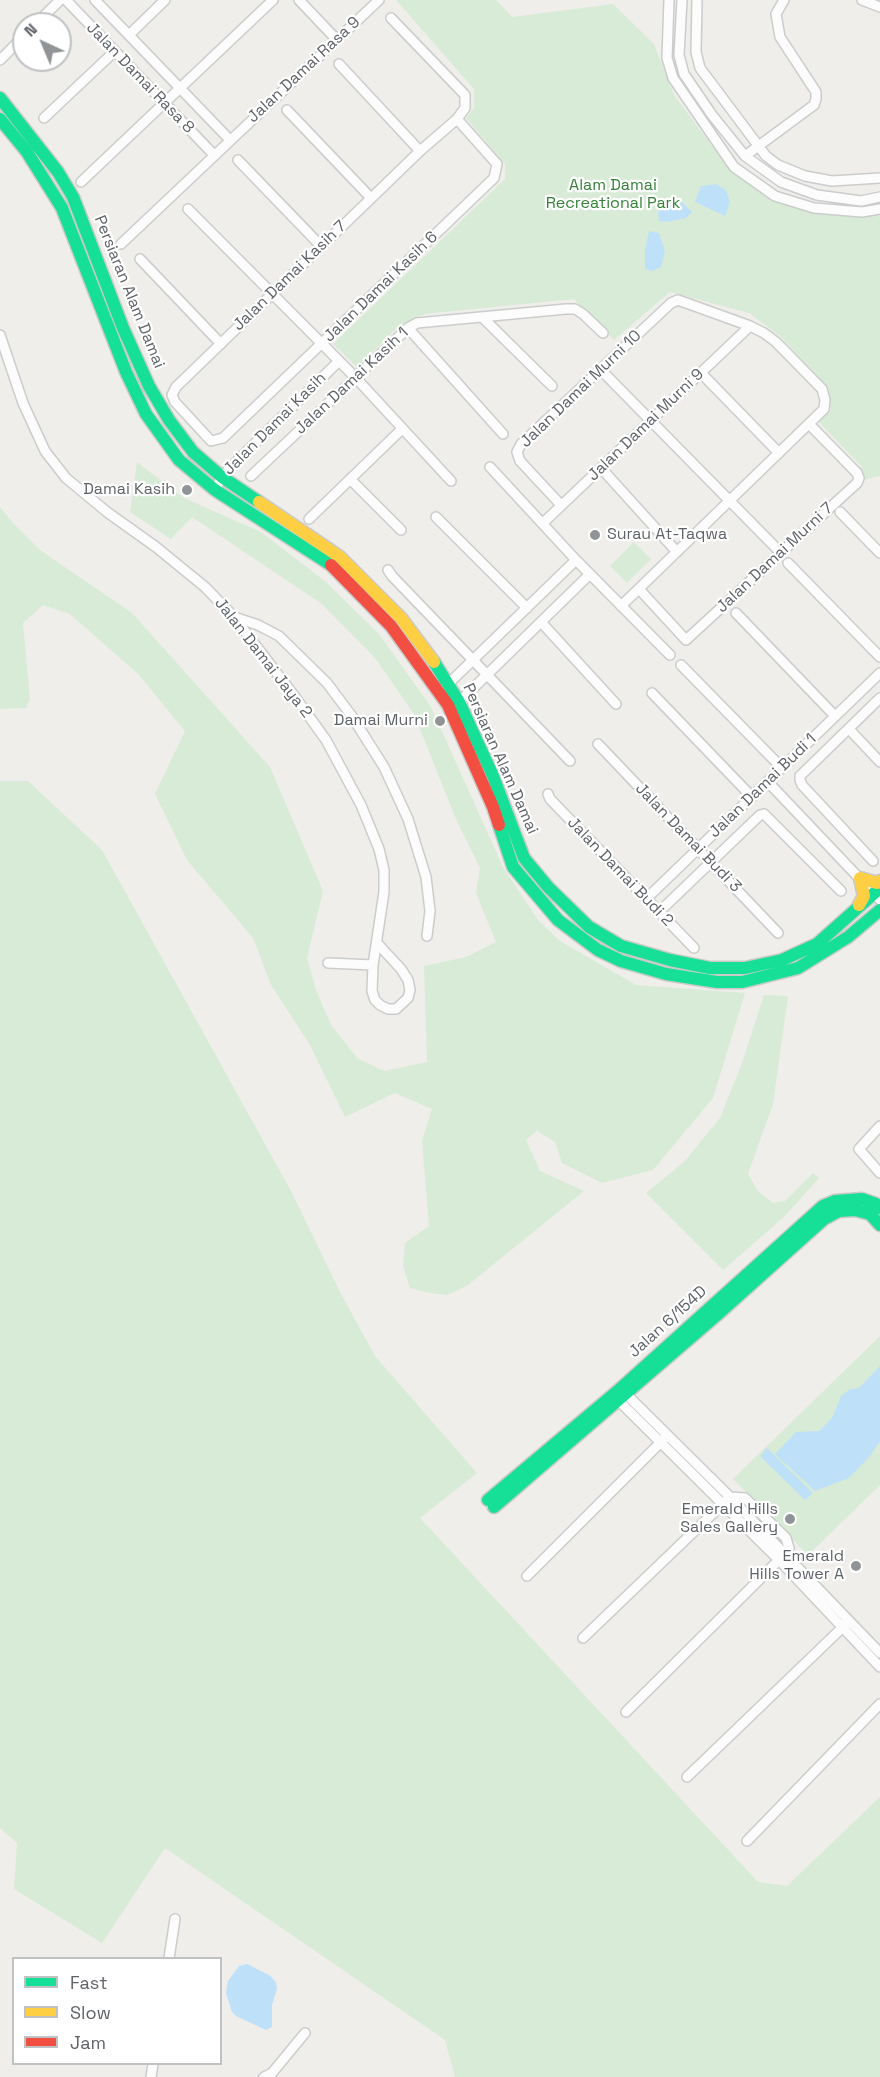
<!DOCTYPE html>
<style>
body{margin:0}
#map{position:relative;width:880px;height:2077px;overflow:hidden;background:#efeeea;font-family:"Space Grotesk",sans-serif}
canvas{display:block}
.legend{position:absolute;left:12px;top:1957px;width:210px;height:108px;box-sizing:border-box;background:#fff;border:2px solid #bfc1c3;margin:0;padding:8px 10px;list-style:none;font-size:18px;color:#5f6368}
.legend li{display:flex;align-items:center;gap:12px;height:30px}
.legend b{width:30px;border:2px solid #bfc1c3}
.north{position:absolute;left:12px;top:12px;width:60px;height:60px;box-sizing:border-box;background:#fff;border:2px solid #bfc1c3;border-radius:50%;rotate:316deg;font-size:16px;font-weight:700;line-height:24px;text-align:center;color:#5f6368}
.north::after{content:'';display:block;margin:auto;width:21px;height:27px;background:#919496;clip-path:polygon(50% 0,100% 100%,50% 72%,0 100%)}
</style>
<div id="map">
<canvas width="880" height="2077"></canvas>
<ul class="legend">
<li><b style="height:8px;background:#16e098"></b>Fast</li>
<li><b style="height:8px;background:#ffcf43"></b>Slow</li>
<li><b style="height:8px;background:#f24e42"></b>Jam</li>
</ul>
<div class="north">N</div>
</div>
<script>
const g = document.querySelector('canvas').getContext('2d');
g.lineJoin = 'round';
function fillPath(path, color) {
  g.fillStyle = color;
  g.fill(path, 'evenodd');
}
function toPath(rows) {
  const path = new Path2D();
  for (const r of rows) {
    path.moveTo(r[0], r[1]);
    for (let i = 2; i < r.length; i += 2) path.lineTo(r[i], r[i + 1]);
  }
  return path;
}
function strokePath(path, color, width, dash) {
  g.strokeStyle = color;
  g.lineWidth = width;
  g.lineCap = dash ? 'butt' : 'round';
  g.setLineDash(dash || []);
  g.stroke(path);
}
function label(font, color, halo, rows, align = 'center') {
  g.font = font + ' "Space Grotesk",sans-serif';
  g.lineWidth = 4.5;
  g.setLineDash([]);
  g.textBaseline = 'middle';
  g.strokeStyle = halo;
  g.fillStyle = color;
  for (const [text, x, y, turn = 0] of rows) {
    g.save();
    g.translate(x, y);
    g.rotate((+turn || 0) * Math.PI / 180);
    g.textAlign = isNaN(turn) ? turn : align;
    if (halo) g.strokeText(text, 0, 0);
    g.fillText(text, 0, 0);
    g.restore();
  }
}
fillPath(toPath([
 [396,0,496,0,512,17,613,4,654,44,674,95,723,161,770,199,824,215,880,213,880,476,860,481,861,466,819,422,831,410,828,387,780,336,749,313,670,292,614,340,574,299,425,314,399,326,357,367,333,344,505,179,505,164,466,118,474,108,474,89],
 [137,462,184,498,261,532,326,582,379,634,431,707,503,867,538,920,560,941,636,985,745,993,713,1098,653,1170,602,1183,562,1163,555,1142,537,1131,526,1140,540,1171,584,1191,468,1285,448,1295,430,1293,410,1288,403,1266,405,1243,429,1226,422,1141,432,1109,395,1093,345,1117,310,1045,271,985,253,938,187,860,155,794,185,731,138,674,70,614,43,605,23,623,30,699,26,708,0,709,0,507,13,523,40,550,132,613,270,767,323,891,307,958,316,990,331,1025,357,1058,384,1071,427,1062,424,966,466,957,496,942,476,893,480,868,455,817,414,714,375,658,322,604,192,517,171,539,130,512],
 [634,542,651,559,627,583,610,566],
 [0,781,28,781,102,850,291,1191,340,1292,375,1356,477,1473,420,1518,758,1882,787,1886,880,1797,880,2077,455,2077,445,2040,165,1848,102,1943,14,1889,17,1843,0,1828],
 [764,995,788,996,773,1104,748,1174,758,1191,773,1203,785,1201,813,1173,819,1178,785,1216,723,1270,646,1193,684,1162,720,1118,742,1063],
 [880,1336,880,1485,808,1555,733,1479]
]), '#d8ebd6');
fillPath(toPath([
 [716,184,726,190,730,202,725,216,695,202,701,186],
 [681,201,692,212,686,218,667,222,659,221,658,212,664,206],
 [649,231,659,233,665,251,661,267,652,271,645,269,645,250],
 [880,1366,880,1441,870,1456,849,1478,815,1491,775,1454,796,1432,819,1431,832,1418,841,1396,849,1390,859,1388],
 [767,1448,813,1493,805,1500,760,1456],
 [247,1964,269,1975,276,1982,277,1989,272,2005,272,2027,266,2030,236,2016,232,2012,226,1993,228,1981,239,1966]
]), '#bfe0f9');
const street = toPath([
 [66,0,214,155],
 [95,0,230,140],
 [299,0,336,39],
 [669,0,667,58,673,78,734,167,775,196,814,208,862,212,880,209],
 [682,0,679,55,684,74,712,115,745,156,781,182,817,195,861,201,880,197],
 [697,0,696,52,700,68,766,156,778,165,805,176,832,181,880,178],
 [862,0,880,7],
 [391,18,465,95,465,108,457,119,420,151,176,387,172,395,175,402,211,441,223,438,494,178,497,164,457,119],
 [36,24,60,0],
 [129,35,165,0],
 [0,60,24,36],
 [339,64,420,151],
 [287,110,371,198],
 [44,118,115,51],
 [745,156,814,105,816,99,816,92,780,37,776,14,784,0],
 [238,160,321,246],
 [81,182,273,0],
 [188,209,355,377,451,481],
 [121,244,379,0],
 [140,259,221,344],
 [482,317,552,386],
 [408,328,503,434],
 [0,335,23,403,45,451,66,478,107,512,156,547,205,587,234,617,295,697,326,740,361,805,379,849,384,870,384,892,373,965,372,991,375,1000,380,1005,388,1009,396,1009,408,998,410,990,408,980,401,969,377,943],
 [601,370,781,553],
 [701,373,779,453],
 [490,467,576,560,670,655],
 [601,468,677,552],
 [251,476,408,328,417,323,566,309,575,309,583,314,603,333],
 [350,479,401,530],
 [215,490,222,477,240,458,339,361],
 [561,505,520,461,517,452,521,444,671,303,678,300,750,326,764,333,776,342,822,389,825,400,824,409,621,606],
 [840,512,880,553],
 [436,517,527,608],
 [309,519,402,429],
 [543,523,750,326],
 [788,563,880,657],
 [388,570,392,576,570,761],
 [639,589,686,640,857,483,859,478,857,473,809,424],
 [736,613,835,716],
 [234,617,258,625,279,636,327,683,351,715,384,767,408,819,426,877,430,911,427,936],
 [541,622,616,704],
 [681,665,782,768],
 [444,688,576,560],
 [652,693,752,797],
 [455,703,459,702,590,574],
 [849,729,880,762],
 [598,744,778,933],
 [768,782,880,900],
 [548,794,550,799,694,948],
 [873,861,802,785,800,780,800,776,880,698],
 [646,899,880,673],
 [659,912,760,815,764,814,841,891],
 [328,963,373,965],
 [880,1126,859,1149,880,1173],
 [622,1390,730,1497,880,1653],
 [615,1397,779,1560,880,1667],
 [527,1576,664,1439],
 [583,1638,730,1497,745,1498,786,1538,789,1548,785,1554,626,1712],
 [687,1777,845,1625],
 [747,1841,880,1704],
 [169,1958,175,1919],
 [151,2077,153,2064],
 [264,2077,272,2073,305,2033]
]);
const fast = toPath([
 [0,98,58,172,73,197,123,328,149,386,169,420,193,452,222,477,259,502],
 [0,119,27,152,62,208,126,372,146,414,179,460,215,490,331,565],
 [434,662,459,702,493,776,524,858,548,887,589,927,621,946,670,960,710,968,745,968,782,960,817,944,880,888],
 [499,825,513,867,558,920,598,950,621,961,666,974,717,982,742,982,798,968,848,937,880,910],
 [488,1500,620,1389,823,1206,835,1201,862,1199,876,1204,880,1208],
 [494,1507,718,1314,824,1219,839,1211,855,1210,870,1214,880,1225]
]);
const slow = toPath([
 [259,502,340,557,401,618,434,662],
 [859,905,864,896,860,878,877,883,880,881]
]);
const jam = toPath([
 [331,565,391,626,448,705,493,807,499,825]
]);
strokePath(street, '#cbcccc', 12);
strokePath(fast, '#cacacb', 15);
strokePath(slow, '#cacacb', 15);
strokePath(jam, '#cacacb', 15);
strokePath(street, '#fdfcfc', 9);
strokePath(fast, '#16e098', 12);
strokePath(slow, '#ffcf43', 12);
strokePath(jam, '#f24e42', 12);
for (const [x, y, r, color] of [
 [187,490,6,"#919496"],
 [595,535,6,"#919496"],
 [440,721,6,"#919496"],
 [790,1519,6,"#919496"],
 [856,1566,6,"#919496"]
]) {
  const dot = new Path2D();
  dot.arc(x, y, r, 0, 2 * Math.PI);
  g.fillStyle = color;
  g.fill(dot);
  strokePath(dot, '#fff', 2);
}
label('16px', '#5f6368', '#fff', [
 ["Jalan Damai Rasa 9",304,70,-43],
 ["Jalan Damai Rasa 8",140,78,46],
 ["Jalan Damai Kasih 7",290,276,-44],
 ["Jalan Damai Kasih 6",381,287,-44],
 ["Persiaran Alam Damai",129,292,68],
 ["Jalan Damai Kasih 1",352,381,-43],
 ["Jalan Damai Murni 10",581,389,-44],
 ["Jalan Damai Kasih",275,424,-45],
 ["Jalan Damai Murni 9",646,425,-44],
 ["Jalan Damai Murni 7",775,558,-43],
 ["Jalan Damai Jaya 2",263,658,52],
 ["Persiaran Alam Damai",500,759,66],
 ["Jalan Damai Budi 1",763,786,-44],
 ["Jalan Damai Budi 3",688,838,46],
 ["Jalan Damai Budi 2",620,872,46],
 ["Jalan 6/154D",668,1322,-42]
]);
label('16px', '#348238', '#fff', [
 ["Alam Damai",613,186],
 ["Recreational Park",613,204]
]);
label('16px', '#5f6368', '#fff', [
 ["Damai Kasih",175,490],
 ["Surau At-Taqwa",607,535,"left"],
 ["Damai Murni",428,721],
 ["Emerald Hills",778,1510],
 ["Sales Gallery",778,1528],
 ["Emerald",844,1557],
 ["Hills Tower A",844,1575]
], 'right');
</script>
